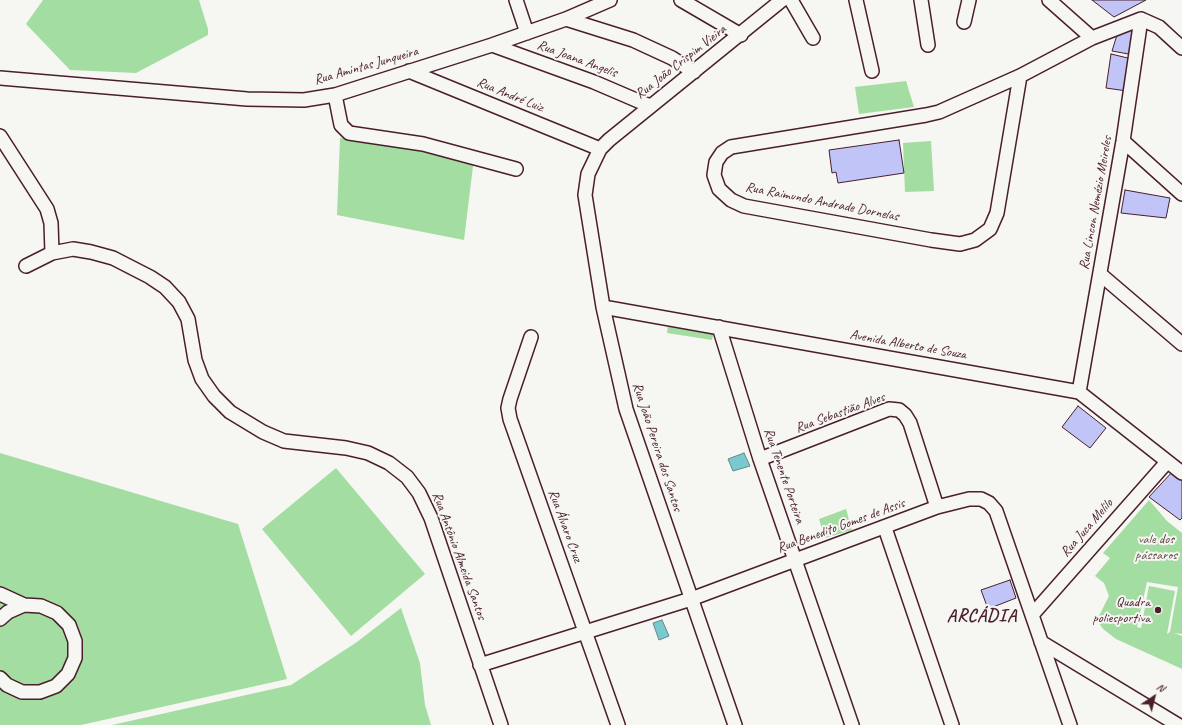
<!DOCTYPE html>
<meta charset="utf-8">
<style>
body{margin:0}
#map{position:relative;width:1182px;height:725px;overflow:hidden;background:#f6f6f2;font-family:Caveat,sans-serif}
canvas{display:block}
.north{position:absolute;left:1134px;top:677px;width:40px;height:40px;-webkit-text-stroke:3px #f6f6f2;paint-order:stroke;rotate:35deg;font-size:11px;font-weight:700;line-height:16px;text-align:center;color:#4a1f2b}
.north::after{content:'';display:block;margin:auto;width:14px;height:18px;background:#4a1f2b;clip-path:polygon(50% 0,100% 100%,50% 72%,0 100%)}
</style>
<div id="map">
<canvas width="1182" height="725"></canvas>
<div class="north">N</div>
</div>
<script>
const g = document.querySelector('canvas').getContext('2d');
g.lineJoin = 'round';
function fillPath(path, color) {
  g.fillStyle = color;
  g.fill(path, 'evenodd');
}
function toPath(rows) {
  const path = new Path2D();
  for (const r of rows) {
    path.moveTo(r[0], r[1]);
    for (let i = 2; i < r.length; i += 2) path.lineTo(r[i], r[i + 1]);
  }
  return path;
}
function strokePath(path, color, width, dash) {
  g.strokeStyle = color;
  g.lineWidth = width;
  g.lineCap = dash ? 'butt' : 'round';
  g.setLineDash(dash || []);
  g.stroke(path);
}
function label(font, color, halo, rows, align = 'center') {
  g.font = font + ' Caveat,sans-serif';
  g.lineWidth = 4;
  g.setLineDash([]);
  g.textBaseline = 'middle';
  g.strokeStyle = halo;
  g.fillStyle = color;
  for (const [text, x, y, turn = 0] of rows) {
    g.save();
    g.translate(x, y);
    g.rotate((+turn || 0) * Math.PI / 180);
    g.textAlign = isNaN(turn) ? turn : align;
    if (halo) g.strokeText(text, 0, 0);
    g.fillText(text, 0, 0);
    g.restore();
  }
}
fillPath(toPath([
 [43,0,199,0,208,29,208,35,136,73,70,70,26,24],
 [906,81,914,107,859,114,855,87],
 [340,138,455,157,474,158,464,240,337,215],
 [931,141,934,191,905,192,903,143],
 [668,324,714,331,712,340,667,333],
 [0,453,238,524,287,679,81,725,0,725],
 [336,468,425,574,351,636,262,529],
 [1149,500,1167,521,1182,533,1182,634,1174,633,1182,636,1182,669,1116,639,1103,629,1097,620,1109,596,1104,583,1095,576,1110,558,1103,553],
 [1147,582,1178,587,1170,632,1167,634,1175,591,1149,586,1141,628,1137,627],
 [846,509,852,530,825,538,819,519],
 [401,608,420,663,425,705,431,725,112,725,291,685,357,642]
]), '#a4dda2');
const water = toPath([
 [744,453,750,466,733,471,728,459,744,453],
 [662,620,669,636,659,640,653,623,662,620]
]);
fillPath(water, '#79cacf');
strokePath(water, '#66868d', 1);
const building = toPath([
 [1092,0,1146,0,1114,17,1092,0],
 [1138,28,1134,55,1112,51,1117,35,1138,28],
 [1111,54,1132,59,1127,91,1106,88,1111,54],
 [899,140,904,173,838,183,836,172,832,173,829,150,899,140],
 [1125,190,1170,198,1166,218,1121,213,1125,190],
 [1078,406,1106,428,1090,448,1062,427,1078,406],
 [1173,471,1182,477,1182,518,1180,520,1149,497,1173,471],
 [1010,580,1016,598,988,609,981,590,1010,580]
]);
fillPath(building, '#c0c4f6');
strokePath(building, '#4a1f2b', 1);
const minor = toPath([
 [516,0,527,33],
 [681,0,741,35],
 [791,0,813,38],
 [856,0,872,71],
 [921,0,928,45],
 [1049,0,1092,38],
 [566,19,633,40,672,58,694,72],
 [1141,19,1159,27,1182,48],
 [964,22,969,0],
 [492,45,594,82,650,106],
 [409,71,600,149],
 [1020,76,997,213,990,229,975,240,960,244,931,240,744,206,731,200,719,189,714,175,716,162,722,153,731,147,926,115,939,112,1020,76,1092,38,1141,19],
 [0,78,247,99,304,100,335,95,492,45,566,19,610,0],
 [335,95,341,125,349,133,423,144,516,169],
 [0,136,47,209,51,223,52,253],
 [1123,141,1182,194],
 [26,266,52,253,73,249,91,252,113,258,150,277,165,287,179,302,188,319,195,360,202,379,214,396,230,412,263,432,284,441,346,448,368,453,389,463,407,477,419,493,431,518,501,725],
 [1100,274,1182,344],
 [603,307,1079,392,1182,473],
 [719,327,760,459,852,725],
 [531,337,510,399,508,408,510,419,618,725],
 [1079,392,1123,141,1141,19],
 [760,459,889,409,899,410,905,415,910,423,937,507],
 [885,528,952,725],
 [0,594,24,605],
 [1032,615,1167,462],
 [0,619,8,612,24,605,41,606,57,613,69,625,75,641,75,658,68,674,56,686,40,692,22,692,7,685,0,678],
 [1041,642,1178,725],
 [480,665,691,599,937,507,969,499,981,499,989,503,996,511,1070,725],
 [735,725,626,409,603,307,585,195,588,174,600,149,609,140,782,0]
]);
strokePath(minor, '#4a1f2b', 16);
strokePath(minor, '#f6f6f2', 13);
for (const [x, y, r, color] of [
 [1158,610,4,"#4a1f2b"]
]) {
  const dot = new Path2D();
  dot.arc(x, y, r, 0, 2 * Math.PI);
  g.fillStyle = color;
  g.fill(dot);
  strokePath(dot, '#f6f6f2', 1.5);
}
label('14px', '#4a1f2b', '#f6f6f2', [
 ["Rua Joana Angelis",577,59,20],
 ["Rua João Crispim Vieira",681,62,-38],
 ["Rua Amintas Junqueira",366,66,-16],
 ["Rua André Luiz",510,95,22],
 ["Rua Raimundo Andrade Dornelas",822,202,11],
 ["Rua Lincon Nemézio Meireles",1096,203,-80],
 ["Avenida Alberto de Souza",908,345,10],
 ["Rua Sebastião Alves",840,413,-20],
 ["Rua João Pereira dos Santos",657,447,72],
 ["Rua Tenente Porteira",784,476,71],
 ["Rua Álvaro Cruz",565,526,70],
 ["Rua Benedito Gomes de Assis",841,526,-20],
 ["Rua Juca Melilo",1087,528,-49],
 ["Rua Antônio Almeida Santos",459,556,70]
]);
label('14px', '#604e49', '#f6f6f2', [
 ["vale dos",1156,539],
 ["pássaros",1156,555]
]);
label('14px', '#4a1f2b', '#f6f6f2', [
 ["Quadra",1150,602],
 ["poliesportiva",1150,618]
], 'right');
g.letterSpacing = '1px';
label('bold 18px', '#4a1f2b', '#f6f6f2', [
 ["ARCÁDIA",982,616]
]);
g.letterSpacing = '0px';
</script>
